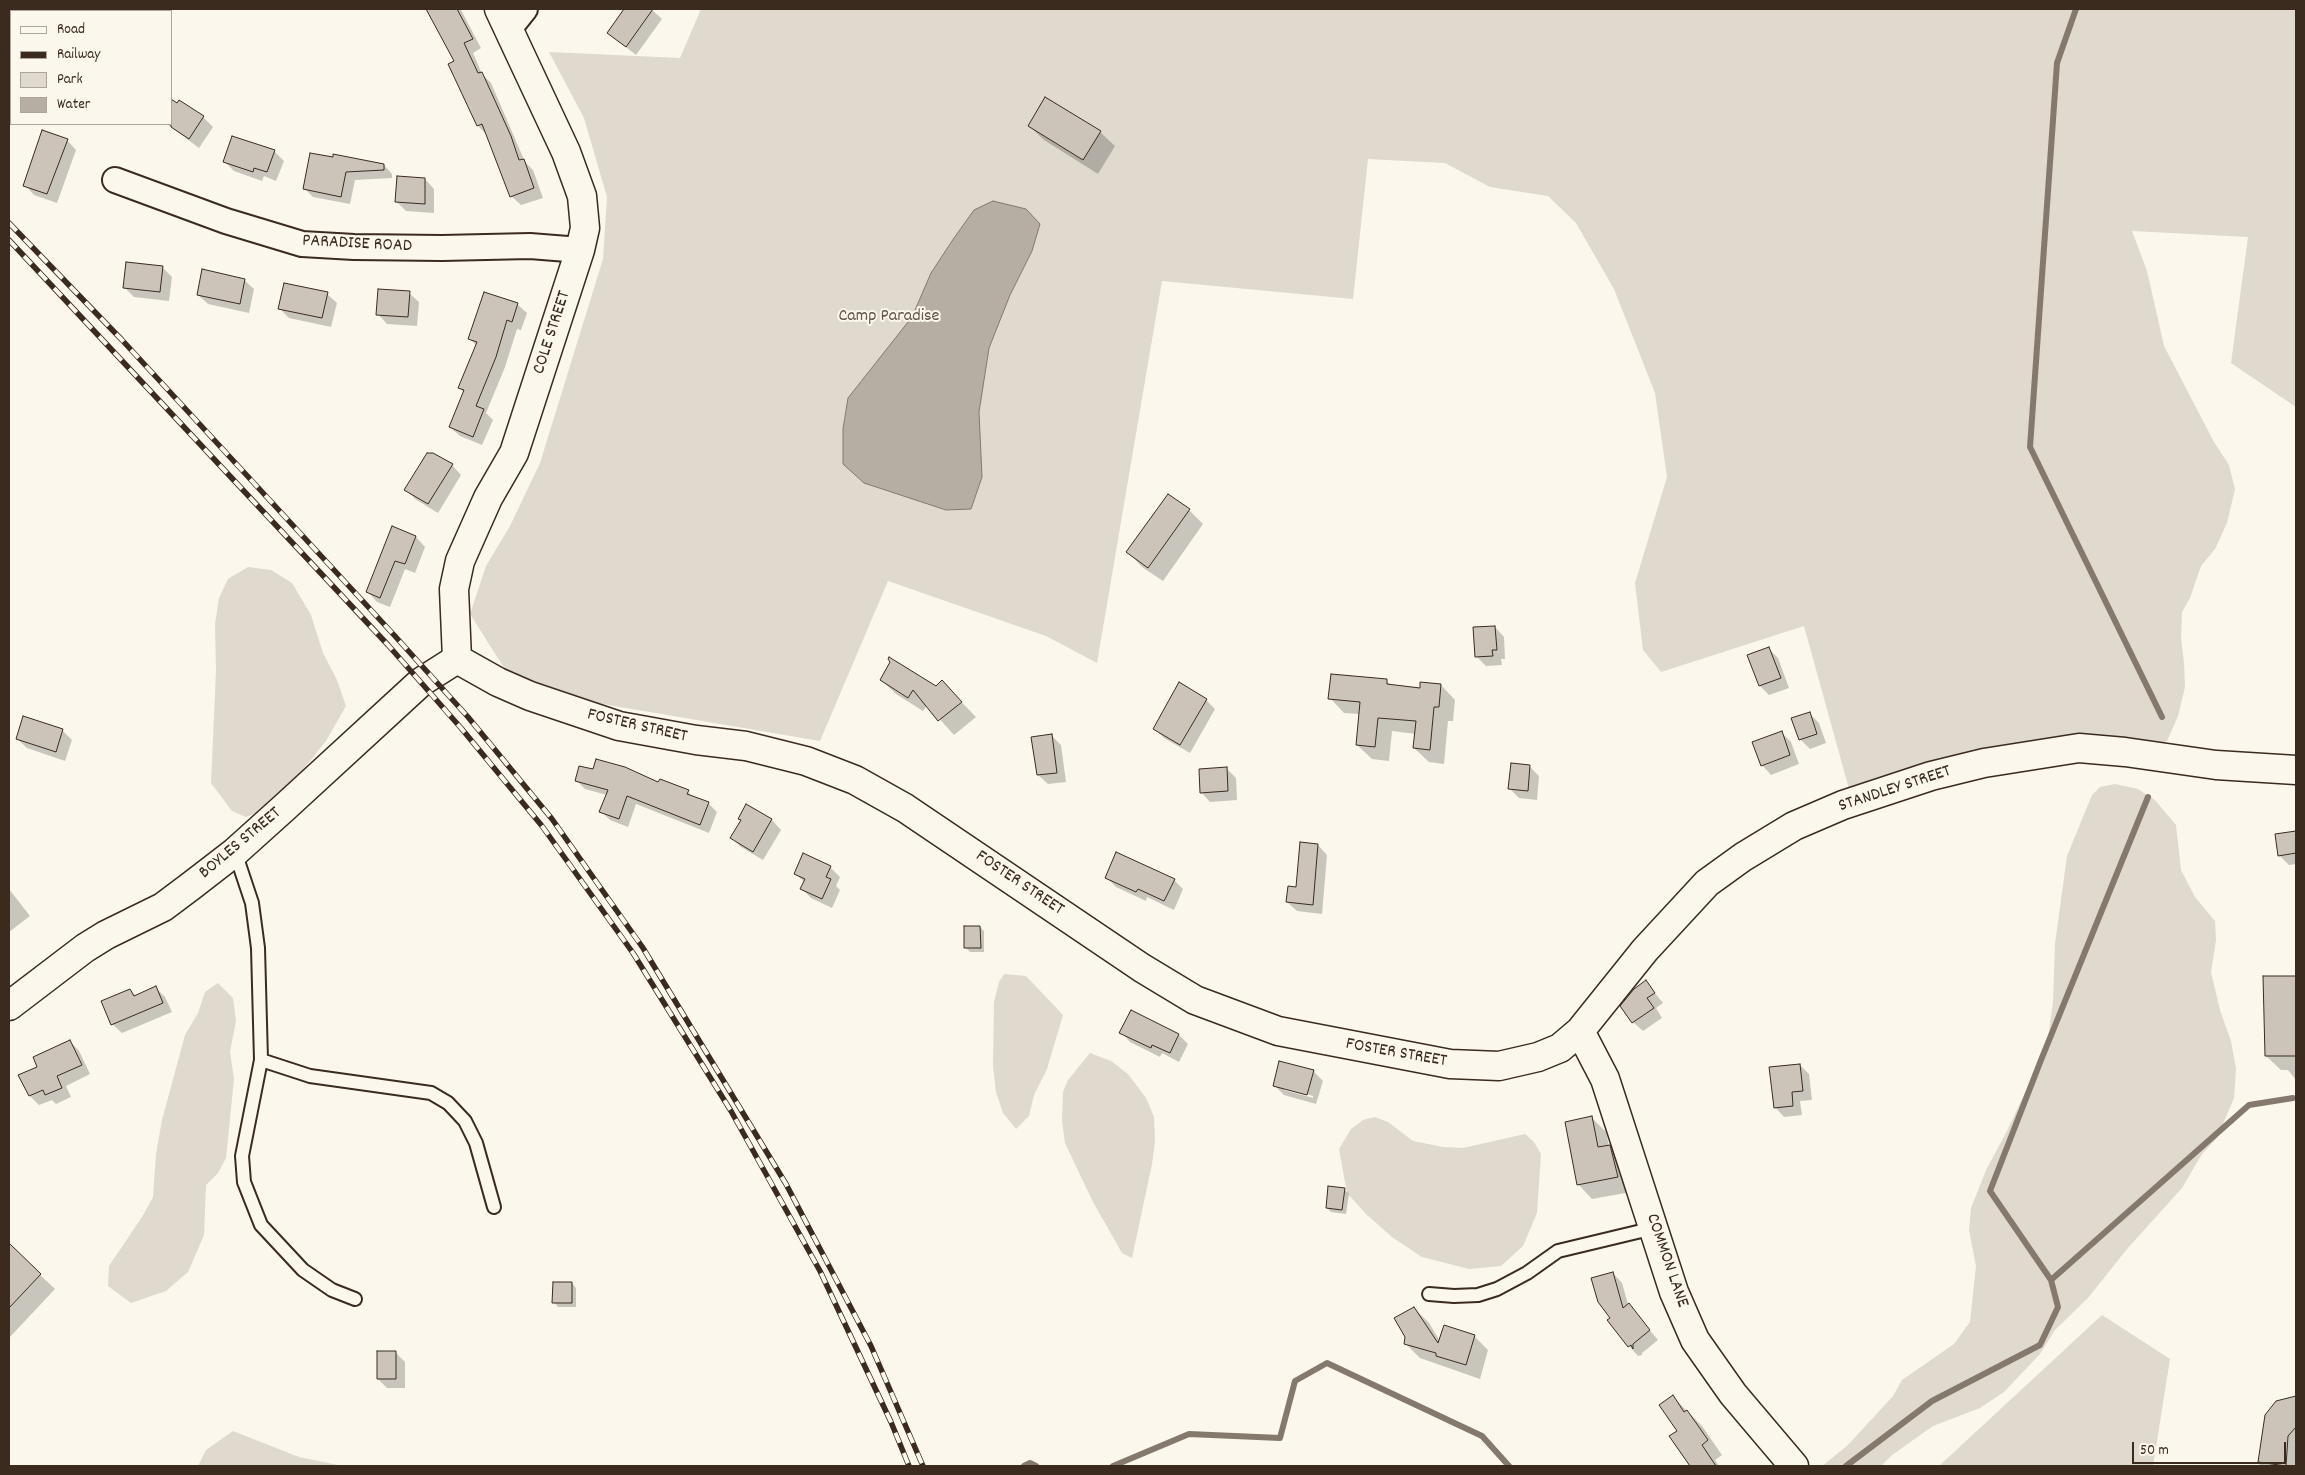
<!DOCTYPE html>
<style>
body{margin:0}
#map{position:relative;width:2305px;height:1475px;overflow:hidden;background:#fbf7ec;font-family:Dekko,sans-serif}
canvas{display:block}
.frame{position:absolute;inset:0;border:10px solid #3b2a1e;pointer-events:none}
.legend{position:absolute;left:10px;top:10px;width:162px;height:115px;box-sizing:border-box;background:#fbf7ec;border:1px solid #aea59a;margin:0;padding:6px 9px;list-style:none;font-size:15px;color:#3b2a1e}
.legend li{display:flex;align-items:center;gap:10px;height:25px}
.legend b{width:25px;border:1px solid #aea59a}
.scale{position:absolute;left:2132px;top:1442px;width:154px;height:22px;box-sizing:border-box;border:2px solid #3b2a1e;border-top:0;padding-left:6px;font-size:15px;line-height:18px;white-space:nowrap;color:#3b2a1e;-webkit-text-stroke:4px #fbf7ec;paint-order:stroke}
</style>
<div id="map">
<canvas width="2305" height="1475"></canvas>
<div class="frame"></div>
<ul class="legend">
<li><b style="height:6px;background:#fbf7ec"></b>Road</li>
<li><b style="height:6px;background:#3b2a1e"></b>Railway</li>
<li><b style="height:14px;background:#dfd9ce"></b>Park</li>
<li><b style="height:14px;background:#b6aea2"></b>Water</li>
</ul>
<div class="scale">50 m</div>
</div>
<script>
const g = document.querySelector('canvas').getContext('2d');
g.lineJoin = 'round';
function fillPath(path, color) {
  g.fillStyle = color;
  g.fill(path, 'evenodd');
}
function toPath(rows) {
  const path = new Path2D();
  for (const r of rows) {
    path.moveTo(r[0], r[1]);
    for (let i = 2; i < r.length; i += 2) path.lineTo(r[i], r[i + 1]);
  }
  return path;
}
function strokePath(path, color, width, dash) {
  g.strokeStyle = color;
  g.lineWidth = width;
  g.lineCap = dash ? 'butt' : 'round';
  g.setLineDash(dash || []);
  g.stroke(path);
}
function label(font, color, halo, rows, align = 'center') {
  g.font = font + ' Dekko,sans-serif';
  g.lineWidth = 4;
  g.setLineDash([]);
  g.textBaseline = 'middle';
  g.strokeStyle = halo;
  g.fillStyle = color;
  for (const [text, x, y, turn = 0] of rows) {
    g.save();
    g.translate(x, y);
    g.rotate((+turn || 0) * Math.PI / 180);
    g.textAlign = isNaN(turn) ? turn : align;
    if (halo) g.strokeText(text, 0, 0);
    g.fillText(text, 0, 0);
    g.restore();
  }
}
fillPath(toPath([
 [701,9,2296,9,2296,407,2231,363,2248,237,2132,231,2147,271,2164,346,2214,442,2229,465,2235,489,2227,523,2215,549,2201,566,2190,598,2182,612,2181,638,2184,663,2185,687,2178,716,2167,741,2153,747,1959,760,1849,789,1804,626,1661,672,1643,650,1635,583,1667,477,1655,393,1614,289,1576,223,1548,196,1490,187,1445,163,1368,159,1353,299,1162,281,1097,663,1046,636,888,581,820,741,585,701,506,671,470,614,486,566,510,526,540,463,603,259,607,197,584,118,549,52,680,58],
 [248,567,271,570,292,583,311,615,323,653,337,680,346,706,326,741,281,797,262,811,246,817,232,811,211,783,216,671,215,624,219,598,228,579],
 [2115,784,2138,789,2155,800,2176,825,2181,870,2195,897,2215,921,2216,940,2211,972,2220,1010,2231,1041,2236,1069,2234,1098,2217,1138,2202,1154,2182,1188,2127,1249,2088,1298,2055,1330,2040,1354,2004,1392,1980,1408,1933,1426,1892,1455,1881,1466,1822,1466,1847,1446,1893,1396,1902,1380,1954,1344,1970,1322,1976,1266,1969,1230,1971,1208,1987,1168,2007,1131,2047,1046,2053,1002,2055,944,2067,856,2092,795,2100,787],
 [1004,974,1026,976,1063,1015,1047,1069,1034,1095,1029,1116,1016,1129,1003,1113,996,1092,993,1066,994,1002,999,982],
 [218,983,233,998,236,1021,230,1052,234,1079,226,1158,218,1173,206,1185,204,1235,188,1272,166,1291,131,1303,108,1286,109,1266,142,1217,153,1197,156,1154,162,1120,185,1035,198,1013,205,992],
 [1090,1053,1111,1061,1128,1074,1146,1098,1154,1117,1155,1141,1152,1164,1132,1258,1122,1253,1093,1202,1065,1143,1062,1121,1063,1092,1068,1080],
 [1375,1117,1388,1122,1413,1141,1443,1147,1463,1148,1525,1134,1534,1142,1541,1154,1537,1213,1523,1246,1501,1266,1469,1269,1422,1257,1392,1237,1367,1215,1347,1193,1339,1149,1351,1129,1363,1120],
 [2102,1315,2170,1359,2153,1466,1939,1466],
 [233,1431,299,1457,343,1466,198,1466,206,1450]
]), '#dfd9ce');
const water = toPath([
 [993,201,1026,209,1040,224,1032,251,1010,295,989,348,979,412,982,477,971,509,946,510,864,483,843,464,843,429,848,398,912,317,931,273,954,238,974,210,993,201]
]);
fillPath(water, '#b6aea2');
strokePath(water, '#85796d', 1);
fillPath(toPath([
 [428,9,459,9,461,10,481,48,473,53,482,74,491,83,525,162,533,170,543,198,521,205,511,196,487,135,478,126,456,62],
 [625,9,651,9,662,19,636,55,608,33],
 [203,117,213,127,199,148,167,124],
 [1029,126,1100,132,1115,146,1098,174,1044,140],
 [67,140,76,150,57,203,34,195,25,185],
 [274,151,284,161,276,181,264,176,262,181,234,171,225,162],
 [311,154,384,165,392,174,392,178,355,180,350,204,313,197,304,188],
 [425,179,434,189,434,213,406,211,397,202],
 [162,267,172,277,169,301,134,297,124,287],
 [244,280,254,289,249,313,208,304,198,295],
 [409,293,419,302,417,326,387,324,378,314],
 [327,294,337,303,331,327,289,318,280,309],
 [517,304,527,313,521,330,517,329,505,367,486,413,493,420,482,445,460,436,450,427,464,393,460,388,477,346,470,339],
 [452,465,461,475,438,513,415,499,406,489],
 [1189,510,1203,524,1163,581,1142,567,1128,552],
 [393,528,416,537,425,547,415,573,405,569,390,607,377,602,368,592],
 [1495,627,1504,637,1505,659,1501,659,1502,665,1486,666,1476,656],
 [1768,648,1778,658,1789,688,1769,695,1760,686],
 [881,680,936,687,942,682,976,717,954,735,927,705,923,711,896,694],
 [1386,681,1392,686,1421,689,1422,684,1441,685,1455,700,1453,721,1448,721,1444,764,1429,762,1414,748,1416,734,1392,731,1389,761,1372,759,1357,745,1360,714,1344,713,1330,698],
 [1206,700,1215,709,1190,753,1164,738,1154,728],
 [1809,713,1819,723,1826,743,1810,749,1800,739],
 [62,730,72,740,65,761,27,748,17,739],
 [1782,733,1791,742,1799,764,1771,775,1762,765],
 [1051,735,1061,745,1066,782,1048,784,1038,775,1033,738],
 [1512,764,1530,767,1539,776,1537,800,1519,798,1509,788],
 [1226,768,1236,778,1237,800,1210,802,1201,792],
 [576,780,659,784,688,792,694,798,708,803,717,812,709,833,636,804,628,827,610,820,601,811,607,795,585,789],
 [747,806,772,820,781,830,763,860,741,847,732,838,742,821,739,819],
 [2296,832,2296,864,2289,865,2279,855,2276,835],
 [1318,845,1327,855,1322,914,1297,911,1287,902,1297,889],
 [804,855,830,867,840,877,836,886,840,890,832,908,811,898,802,889,805,883,796,874],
 [1106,877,1174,880,1183,889,1174,910,1147,897,1146,901,1116,887],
 [9,889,30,916,9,932],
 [980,927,984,931,984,952,970,952,966,948],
 [2296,977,2296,1080,2288,1070,2281,1070,2266,1056,2264,978],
 [1646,982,1663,1003,1656,1008,1662,1018,1643,1031,1633,1022],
 [156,988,165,997,172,1012,122,1033,112,1024,130,990,136,996],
 [1121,1032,1179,1035,1188,1044,1179,1062,1162,1053,1160,1057,1130,1042],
 [70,1041,79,1051,90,1074,66,1086,71,1097,56,1104,52,1100,39,1105,30,1096,20,1076,38,1068],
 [1800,1065,1809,1074,1812,1100,1800,1101,1802,1115,1784,1117,1775,1107],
 [1313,1071,1323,1081,1316,1104,1284,1095,1274,1085],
 [1284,1087,1313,1096,1313,1098,1284,1090],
 [1592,1118,1606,1132,1609,1146,1624,1161,1631,1192,1592,1199,1578,1184],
 [1344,1189,1349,1194,1346,1214,1331,1212,1327,1208],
 [16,1252,55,1289,9,1338,9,1259],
 [1613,1273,1622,1283,1628,1304,1658,1340,1642,1353,1642,1355,1638,1356,1629,1346,1609,1320,1612,1318],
 [572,1283,576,1288,576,1307,558,1307,554,1302],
 [1414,1308,1429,1323,1440,1341,1474,1336,1488,1350,1480,1379,1420,1358,1406,1344],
 [395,1352,405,1362,405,1388,387,1388,378,1379],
 [1673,1397,1702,1426,1722,1455,1715,1460,1719,1466,1690,1466,1671,1436,1679,1431],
 [2296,1397,2296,1466,2259,1466,2267,1416,2277,1402]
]), '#0003');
strokePath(toPath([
 [2076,9,2057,63,2030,447,2162,717],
 [2051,1280,2249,1105,2293,1098],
 [1024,1466,1030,1463,1036,1466],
 [1113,1466,1189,1434,1280,1438,1295,1381,1327,1363,1482,1436,1509,1466],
 [1846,1466,1932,1401,2040,1345,2058,1307,2051,1280,1990,1191,2041,1060,2148,797]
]), '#85796d', 6);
const building = toPath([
 [426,9,457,9,473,39,464,43,478,73,482,72,511,136,519,160,524,159,534,188,510,197,482,124,477,126,448,64,454,61,426,9],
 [624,9,653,9,626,47,607,33,624,9],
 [1045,97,1101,131,1083,160,1028,126,1045,97],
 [171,99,177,103,179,100,204,116,189,139,171,127,171,99],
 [42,130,68,139,47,194,23,186,42,130],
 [232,136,275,150,267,172,254,168,253,172,223,162,232,136],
 [310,153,333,157,333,154,384,164,384,170,346,172,341,197,303,189,310,153],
 [397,176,425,178,425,204,395,202,397,176],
 [126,262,163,266,160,292,123,288,126,262],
 [202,269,245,279,240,304,197,295,202,269],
 [284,283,328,292,322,318,278,309,284,283],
 [378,289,410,291,408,317,376,315,378,289],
 [484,292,518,303,512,322,507,320,496,357,476,406,484,409,473,437,449,427,464,390,458,388,477,342,468,339,484,292],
 [427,453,433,453,453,464,428,504,404,490,427,453],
 [1168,494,1190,509,1148,568,1126,552,1168,494],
 [392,526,416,536,405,564,395,561,380,598,366,592,392,526],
 [1495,626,1497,650,1492,650,1493,656,1475,657,1473,627,1495,626],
 [1769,647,1781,678,1759,686,1747,655,1769,647],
 [889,657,936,686,942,680,962,702,938,721,913,690,908,698,880,680,890,662,888,659,889,657],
 [1331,674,1387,679,1387,684,1420,688,1420,682,1441,684,1439,707,1434,707,1430,750,1413,748,1416,721,1378,718,1375,747,1356,745,1360,702,1328,699,1331,674],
 [1179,682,1207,699,1180,745,1153,729,1179,682],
 [1810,712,1817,734,1799,740,1791,718,1810,712],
 [23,716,63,729,56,752,16,739,23,716],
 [1782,731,1790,755,1761,766,1752,742,1782,731],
 [1052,734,1057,773,1037,775,1031,737,1052,734],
 [596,759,625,767,658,782,660,779,689,790,687,794,709,802,700,825,627,796,619,819,599,812,608,790,575,781,579,766,593,769,596,759],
 [1511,763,1530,765,1528,791,1508,789,1511,763],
 [1227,767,1228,791,1200,793,1199,769,1227,767],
 [746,804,772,819,753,852,730,838,741,820,738,819,746,804],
 [2296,831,2296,853,2278,856,2275,834,2296,831],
 [1300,842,1318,844,1313,905,1286,902,1288,886,1296,887,1300,842],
 [1116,852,1175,879,1164,901,1138,889,1136,892,1105,878,1116,852],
 [803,853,831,866,826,877,831,879,822,899,800,889,805,879,794,874,803,853],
 [964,926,980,926,981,948,964,948,964,926],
 [2263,976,2296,976,2296,1056,2265,1056,2263,976],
 [1646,980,1655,993,1647,998,1654,1008,1632,1023,1620,1006,1634,989,1646,980],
 [156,986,163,1003,111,1025,101,1001,130,989,134,996,156,986],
 [1131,1010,1179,1034,1170,1053,1152,1045,1151,1048,1119,1033,1131,1010],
 [70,1040,82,1065,57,1076,62,1088,45,1095,43,1090,29,1096,18,1075,37,1067,33,1057,70,1040],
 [1279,1061,1314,1070,1307,1095,1273,1086,1279,1061],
 [1800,1064,1803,1091,1792,1092,1793,1106,1774,1108,1769,1067,1800,1064],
 [1592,1116,1598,1147,1610,1145,1618,1177,1577,1185,1565,1122,1592,1116],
 [1328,1186,1345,1188,1342,1210,1326,1208,1328,1186],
 [9,1243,41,1274,9,1308,9,1243],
 [1613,1272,1623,1308,1629,1303,1650,1330,1633,1344,1633,1349,1631,1345,1628,1347,1607,1320,1610,1318,1598,1302,1591,1278,1613,1272],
 [553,1282,572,1282,572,1303,552,1303,553,1282],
 [1414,1307,1438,1343,1444,1325,1475,1335,1466,1365,1436,1356,1436,1353,1404,1344,1405,1337,1394,1318,1414,1307],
 [377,1351,396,1351,396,1379,377,1379,377,1351],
 [1673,1395,1684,1412,1687,1410,1708,1440,1702,1445,1716,1466,1690,1466,1669,1436,1677,1431,1659,1405,1673,1395],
 [2296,1396,2296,1427,2288,1436,2286,1466,2258,1462,2265,1415,2276,1401,2296,1396]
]);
fillPath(building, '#ccc4b9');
strokePath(building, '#3b2a1e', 1);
const lane = toPath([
 [235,852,252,903,258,948,261,1060],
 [1429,1294,1454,1296,1478,1295,1497,1289,1527,1273,1558,1251,1654,1228],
 [355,1299,332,1290,303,1270,261,1225,244,1182,242,1156,261,1060,310,1076,431,1093,448,1103,465,1121,476,1143,494,1207]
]);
const street = toPath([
 [509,29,525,9],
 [115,180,226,221,302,244,354,247,442,248,530,246,580,250]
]);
const secondary = toPath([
 [457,659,498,682,530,696,619,726,696,740,746,746,806,761,855,780,905,808,1142,968,1195,1000,1278,1031,1450,1064,1499,1066,1538,1057,1560,1048,1580,1031,1645,950,1707,883,1743,857,1794,826,1843,805,1931,776,1984,763,2079,748,2125,752,2216,765,2296,770],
 [457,659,454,589,460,561,488,498,514,453,580,250,585,228,582,196,566,152,499,9],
 [9,1006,85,948,106,935,163,907,191,886,235,852,285,807,421,682,457,659],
 [1580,1031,1605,1079,1674,1292,1695,1340,1733,1394,1794,1466]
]);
strokePath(lane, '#3b2a1e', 16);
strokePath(street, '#3b2a1e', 28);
strokePath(secondary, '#3b2a1e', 31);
strokePath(lane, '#fbf7ec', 12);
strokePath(street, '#fbf7ec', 24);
strokePath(secondary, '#fbf7ec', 28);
const rail = toPath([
 [9,223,122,340,394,635,468,717,552,819,643,948,786,1184,871,1346,923,1466],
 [9,240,388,645,461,728,542,826,633,953,731,1111,820,1271,891,1422,909,1466]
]);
strokePath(rail, '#3b2a1e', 5.5);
strokePath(rail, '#fbf7ec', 4, [11]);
label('18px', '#3b2a1e', '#fbf7ec', [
 ["PARADISE ROAD",357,245,3],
 ["COLE STREET",553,333,-72],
 ["FOSTER STREET",637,727,13],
 ["STANDLEY STREET",1895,790,-18],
 ["BOYLES STREET",241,844,-40],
 ["FOSTER STREET",1019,884,34],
 ["FOSTER STREET",1396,1054,10],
 ["COMMON LANE",1666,1261,71]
]);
label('18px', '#64564a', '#fbf7ec', [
 ["Camp Paradise",889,318]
]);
</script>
